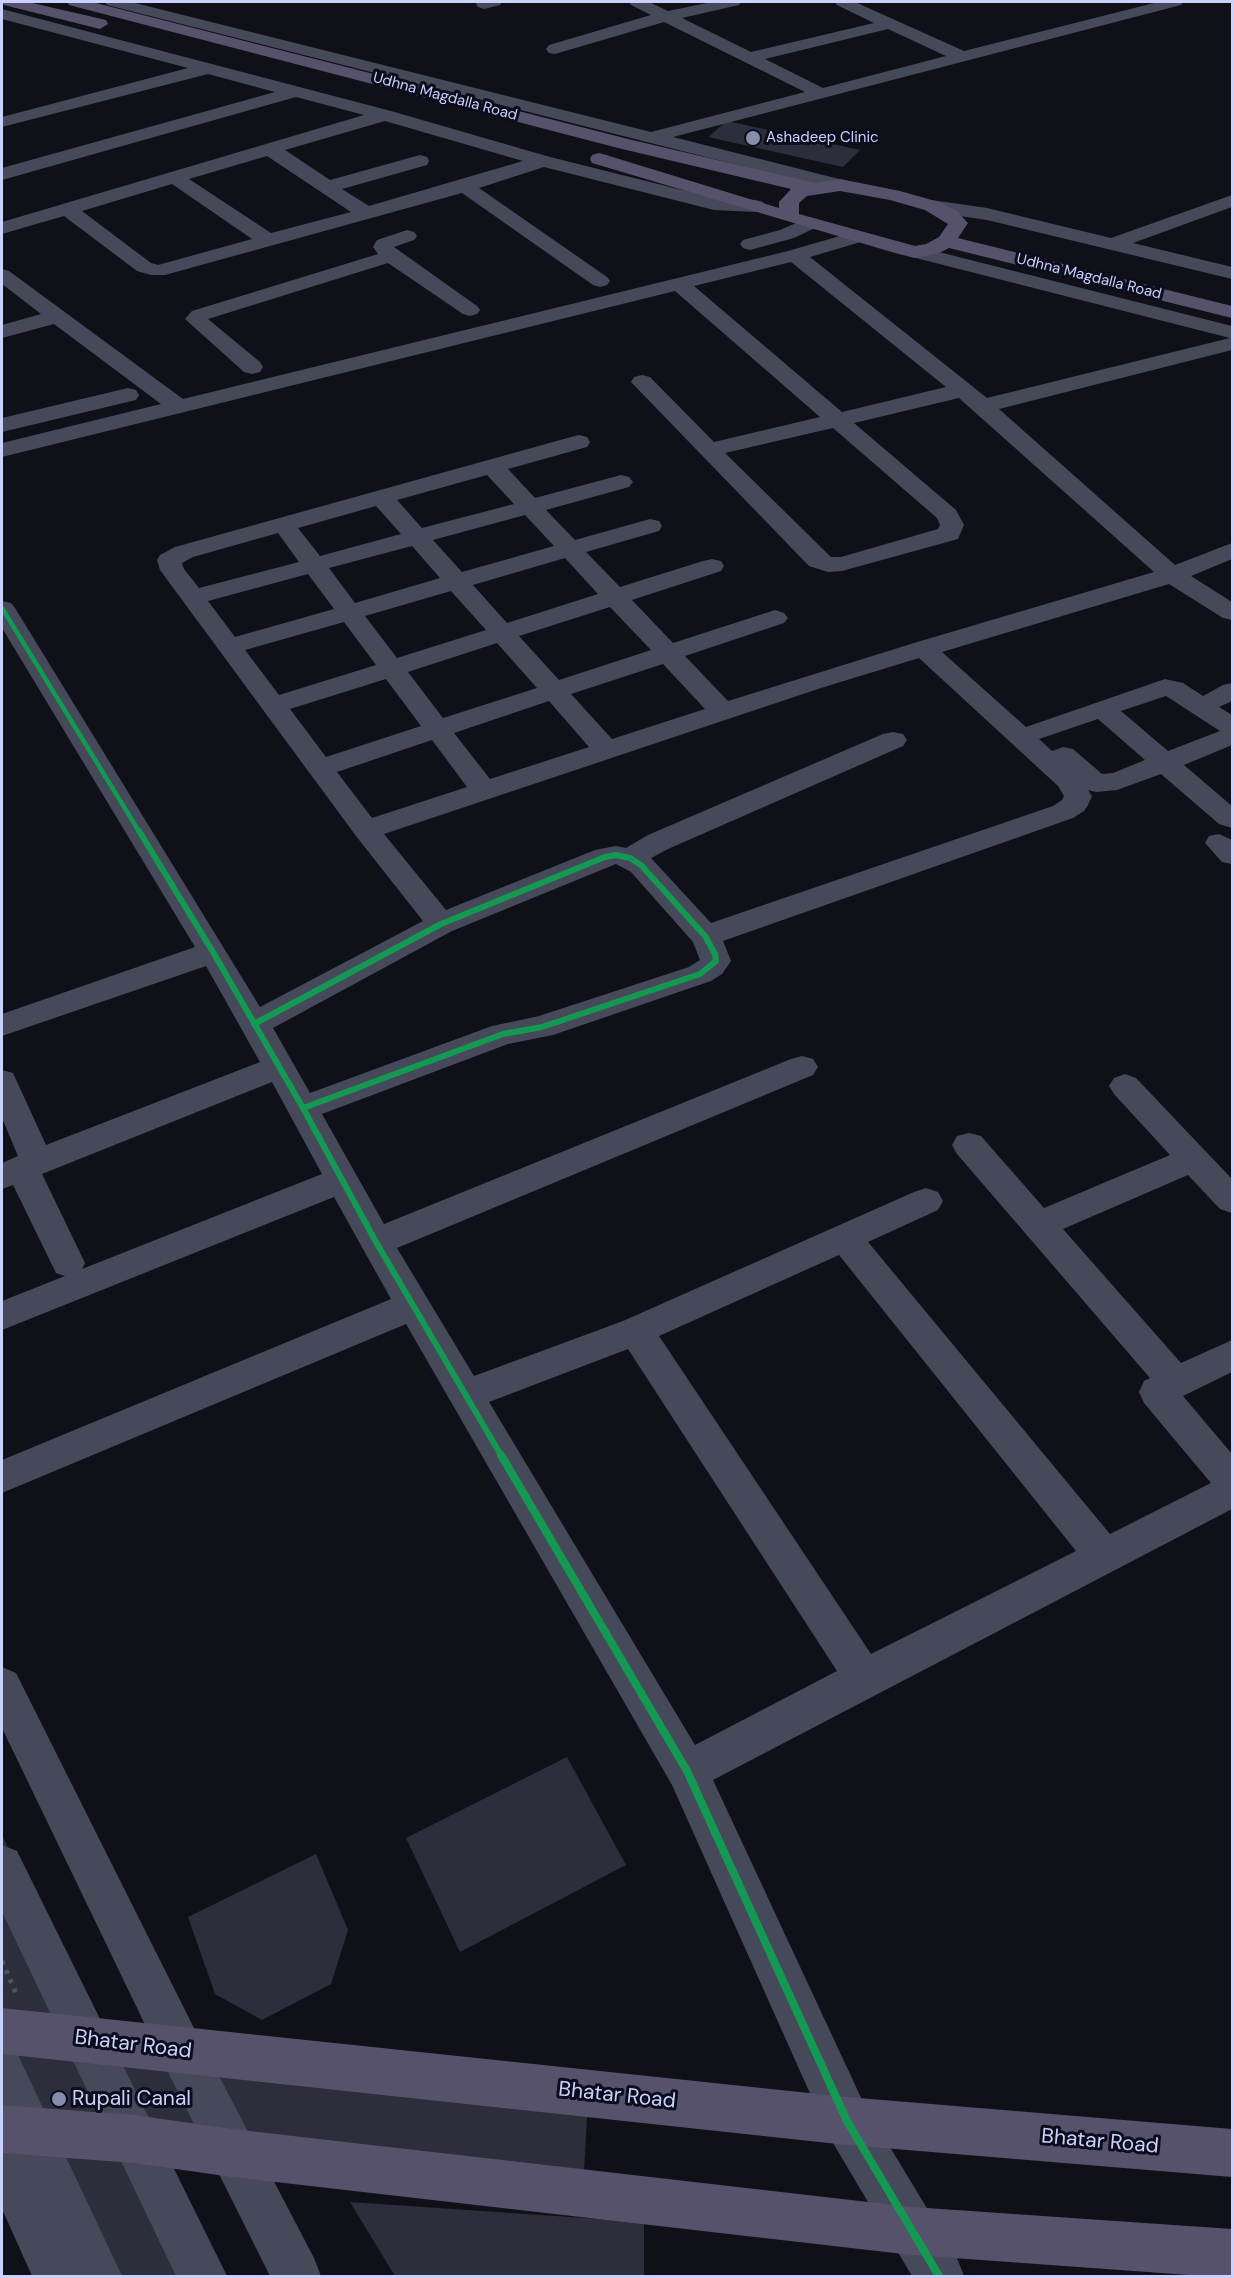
<!DOCTYPE html>
<style>
body{margin:0}
#map{position:relative;width:1234px;height:2278px;overflow:hidden;background:#101018;font-family:"DM Sans",sans-serif}
canvas{display:block}
.frame{position:absolute;inset:0;border:3px solid #cad1fc;pointer-events:none}
</style>
<div id="map">
<canvas width="1234" height="2278"></canvas>
<div class="frame"></div>
</div>
<script>
const g = document.querySelector('canvas').getContext('2d');
g.lineJoin = 'round';
function fillPath(path, color) {
  g.fillStyle = color;
  g.fill(path, 'evenodd');
}
function toPath(rows) {
  const path = new Path2D();
  for (const r of rows) {
    path.moveTo(r[0], r[1]);
    for (let i = 2; i < r.length; i += 2) path.lineTo(r[i], r[i + 1]);
  }
  return path;
}
function strokePath(path, color, width, dash) {
  g.strokeStyle = color;
  g.lineWidth = width;
  g.lineCap = dash ? 'butt' : 'round';
  g.setLineDash(dash || []);
  g.stroke(path);
}
function label(font, color, halo, rows, align = 'center') {
  g.font = font + ' "DM Sans",sans-serif';
  g.lineWidth = 6;
  g.setLineDash([]);
  g.textBaseline = 'middle';
  g.strokeStyle = halo;
  g.fillStyle = color;
  for (const [text, x, y, turn = 0] of rows) {
    g.save();
    g.translate(x, y);
    g.rotate((+turn || 0) * Math.PI / 180);
    g.textAlign = isNaN(turn) ? turn : align;
    if (halo) g.strokeText(text, 0, 0);
    g.fillText(text, 0, 0);
    g.restore();
  }
}
fillPath(toPath([
 [727,121,860,150,843,167,708,137],
 [567,1757,626,1865,460,1952,406,1838],
 [2,1835,106,2048,588,2101,583,2188,165,2167,222,2276,80,2276,27,2158,2,2156],
 [316,1854,348,1930,331,1984,262,2020,215,1994,188,1917],
 [350,2202,644,2222,644,2276,395,2276]
]), '#2c2e3b');
strokePath(toPath([
 [2,1961,16,1993]
]), '#45555b', 5, [4, 6]);
fillPath(toPath([
 [105,2,131,2,651,132,805,92,664,22,555,54,549,53,546,49,549,45,651,15,631,5,629,2,649,2,668,11,712,2,741,2,739,5,682,18,751,52,874,23,837,5,835,2,855,2,964,51,1158,2,1183,2,1181,5,673,137,847,181,850,185,847,189,840,191,107,5,105,2],
 [888,29,946,56,823,88,765,59,888,29],
 [477,2,502,2,500,5,484,9,478,7,476,4,477,2],
 [2,9,391,111,550,157,714,198,756,200,763,202,766,206,763,210,756,212,714,210,544,167,479,188,607,277,610,281,607,285,600,287,593,285,462,193,165,275,151,275,137,271,64,216,2,234,2,222,364,115,296,97,2,180,2,168,275,92,208,74,2,127,2,117,188,68,2,19,2,9],
 [385,121,523,161,369,206,342,189,427,165,429,161,427,157,420,155,330,180,285,150,385,121],
 [267,156,351,212,271,233,189,179,267,156],
 [172,184,252,239,158,265,151,263,82,211,172,184],
 [1232,195,1232,207,1133,243,1232,267,1232,279,987,220,932,212,925,210,922,206,925,202,932,200,987,208,1111,238,1232,195],
 [810,217,817,219,820,223,817,227,794,238,750,250,743,248,740,244,743,240,780,230,810,217],
 [407,230,414,232,417,236,414,240,394,247,477,306,480,310,477,314,470,316,463,314,388,263,208,319,260,362,263,367,260,372,252,374,244,372,185,319,192,311,378,254,373,247,377,240,407,230],
 [857,231,864,233,867,237,864,241,810,257,987,398,1230,338,908,256,905,252,908,248,915,246,1232,326,1232,350,999,409,1175,565,1232,543,1232,559,1191,576,1232,602,1232,620,1223,618,1169,584,942,652,1026,727,1165,679,1183,683,1203,696,1223,685,1232,683,1232,701,1219,707,1232,715,1232,745,1184,765,1232,806,1232,828,1219,824,1161,774,1117,790,1096,792,1088,790,1092,796,1088,805,1084,811,1073,818,723,941,731,961,722,974,711,981,553,1035,508,1044,322,1114,384,1224,791,1059,802,1056,813,1059,818,1067,813,1075,397,1248,474,1376,623,1321,914,1192,926,1188,938,1192,943,1201,938,1210,868,1242,1110,1534,1211,1483,1144,1403,1139,1392,1144,1381,1150,1378,957,1154,952,1145,957,1136,969,1133,981,1136,1044,1208,1170,1155,1114,1094,1109,1086,1114,1078,1125,1074,1136,1078,1232,1179,1232,1213,1220,1209,1188,1175,1063,1229,1181,1363,1232,1340,1232,1372,1183,1396,1232,1454,1232,1509,713,1780,864,2104,957,2258,964,2276,912,2276,830,2138,672,1785,406,1324,2,1493,2,1460,391,1299,334,1197,2,1330,2,1301,65,1276,56,1273,13,1185,2,1189,2,1163,18,1156,2,1118,2,1070,13,1073,46,1145,260,1062,206,966,2,1036,2,1014,195,947,2,628,2,601,11,603,15,608,260,1007,423,921,356,836,160,570,157,560,160,555,175,547,571,437,579,435,587,437,590,442,587,447,508,469,535,498,621,475,629,477,633,482,629,487,546,510,575,540,650,519,659,521,662,526,659,531,586,552,620,587,703,561,712,559,721,561,724,566,721,571,632,600,673,643,775,610,784,613,788,618,784,623,685,656,728,701,914,643,1154,572,959,398,854,423,956,510,964,525,958,539,842,571,828,572,809,566,631,382,634,377,642,375,650,377,714,442,820,417,675,291,2,457,2,443,161,404,54,324,2,338,2,325,41,314,2,284,2,269,9,271,183,399,788,251,857,231],
 [791,262,946,387,842,412,694,286,791,262],
 [833,428,937,518,940,525,938,529,841,557,831,557,725,453,833,428],
 [487,475,514,504,422,528,397,500,487,475],
 [376,506,401,534,320,556,298,528,376,506],
 [525,515,554,546,462,572,433,540,525,515],
 [278,533,299,562,199,588,184,569,182,563,193,557,278,533],
 [412,546,440,578,355,603,329,568,412,546],
 [565,558,598,594,507,623,473,585,565,558],
 [308,574,334,609,235,637,208,601,308,574],
 [451,591,486,630,397,658,365,616,451,591],
 [610,607,651,650,559,680,519,636,610,607],
 [344,622,376,665,279,695,245,650,344,622],
 [497,643,537,688,443,718,408,672,497,643],
 [919,658,1058,786,1064,796,1062,800,1053,806,711,923,651,858,668,849,903,746,907,740,903,734,893,732,883,734,648,835,626,848,616,846,595,850,446,910,384,834,821,688,919,658],
 [663,664,705,709,612,739,571,694,663,664],
 [386,679,421,726,326,757,290,709,386,679],
 [1166,696,1220,731,1168,751,1121,711,1166,696],
 [549,701,589,747,490,779,454,733,549,701],
 [1098,719,1145,760,1113,773,1102,774,1073,749,1063,747,1052,751,1039,739,1098,719],
 [432,740,467,787,372,818,337,772,432,740],
 [616,864,631,872,693,942,700,960,689,967,539,1016,492,1026,310,1093,273,1028,452,931,616,864],
 [272,1082,322,1174,82,1269,85,1263,42,1174,272,1082],
 [839,1255,1076,1551,871,1654,659,1336,839,1255],
 [628,1349,837,1671,695,1745,489,1402,628,1349],
 [128,388,136,390,139,395,136,400,2,432,2,418,128,388],
 [1219,834,1232,840,1232,864,1222,862,1205,843,1209,836,1219,834],
 [2,1667,16,1673,197,2034,314,2258,321,2276,270,2276,165,2066,2,1728,2,1667],
 [2,1845,17,1851,227,2276,176,2276,2,1912,2,1845],
 [2,2048,18,2055,122,2276,32,2276,2,2209,2,2132,7,2134,2,2122,2,2048]
]), '#454959');
fillPath(toPath([
 [2,2,28,2,106,20,108,24,100,29,4,5,2,2],
 [67,2,92,2,628,139,815,183,840,179,900,191,939,202,957,211,968,223,958,238,1232,306,1232,318,949,248,939,253,915,258,895,253,592,163,590,159,592,155,599,153,606,155,779,208,779,202,791,189,618,148,69,5,67,2],
 [840,191,890,200,925,210,948,224,939,237,926,244,915,246,799,214,799,203,807,196,840,191],
 [2,2008,847,2097,1232,2129,1232,2177,847,2145,2,2054,2,2008],
 [2,2105,134,2115,232,2129,912,2207,1232,2229,1232,2276,1203,2276,912,2255,232,2177,134,2163,2,2153,2,2105]
]), '#57526c');
strokePath(toPath([
 [2,608,140,833]
]), '#139951', 4.5);
strokePath(toPath([
 [139,831,213,952,303,1108,376,1242,502,1457],
 [254,1024,441,924,605,857,616,855,630,858,641,865,705,936,715,954,716,961,700,974,542,1027,503,1034,303,1108]
]), '#139951', 6);
strokePath(toPath([
 [501,1455,687,1771,847,2121,939,2276]
]), '#139951', 8);
for (const [x, y, r, color] of [
 [753,138,8,"#898dac"],
 [59,2099,8,"#898dac"]
]) {
  const dot = new Path2D();
  dot.arc(x, y, r, 0, 2 * Math.PI);
  g.fillStyle = color;
  g.fill(dot);
  strokePath(dot, '#0c0d1c', 2);
}
label('15px', '#cad1fc', '#0c0d1c', [
 ["Udhna Magdalla Road",445,97,15],
 ["Udhna Magdalla Road",1089,277,14]
]);
label('15px', '#cad1fc', '#0c0d1c', [
 ["Ashadeep Clinic",766,138]
], 'left');
label('21px', '#cad1fc', '#0c0d1c', [
 ["Bhatar Road",133,2045,7],
 ["Bhatar Road",617,2096,6],
 ["Bhatar Road",1100,2142,5]
]);
label('21px', '#cad1fc', '#0c0d1c', [
 ["Rupali Canal",72,2099]
], 'left');
</script>
